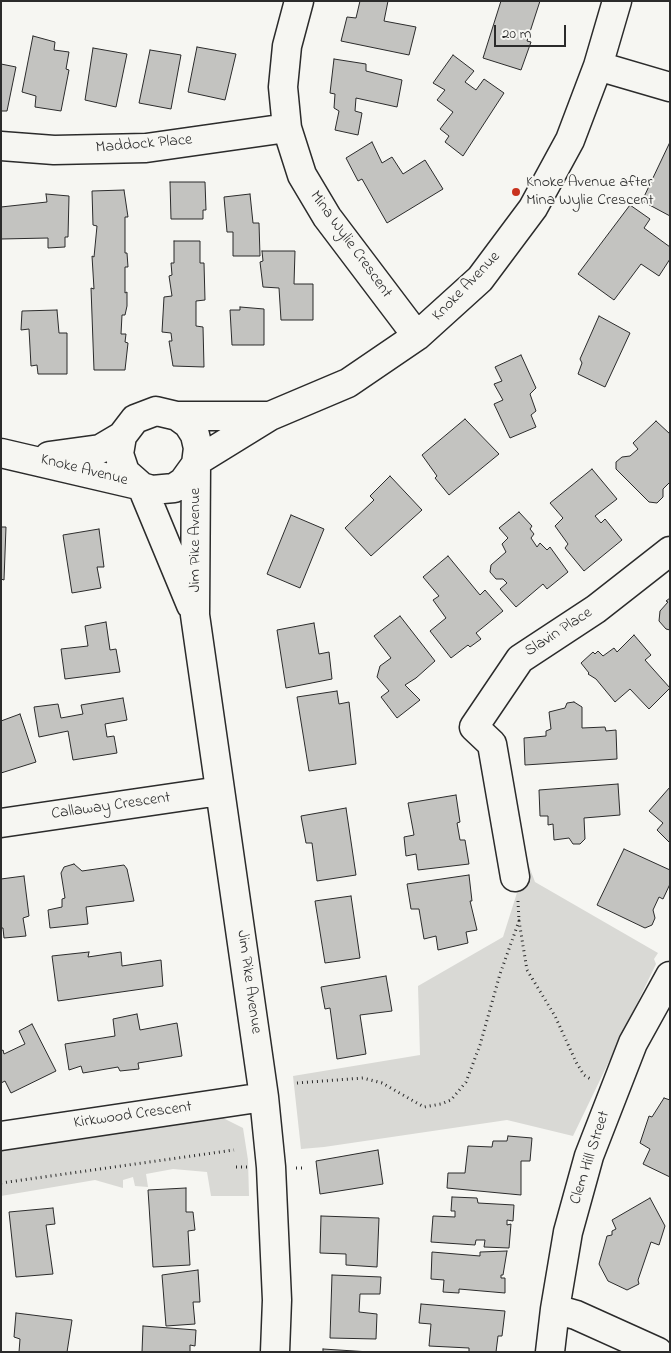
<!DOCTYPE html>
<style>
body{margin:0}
#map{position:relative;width:671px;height:1353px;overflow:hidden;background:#f6f6f2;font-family:"Indie Flower",sans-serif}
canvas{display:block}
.frame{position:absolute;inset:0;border:2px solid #2b2b2b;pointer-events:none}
.scale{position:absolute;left:494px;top:25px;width:72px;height:22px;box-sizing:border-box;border:2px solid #2b2b2b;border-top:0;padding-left:6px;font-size:15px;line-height:18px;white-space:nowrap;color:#2b2b2b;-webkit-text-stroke:4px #f6f6f2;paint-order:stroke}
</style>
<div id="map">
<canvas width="671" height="1353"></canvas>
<div class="frame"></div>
<div class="scale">20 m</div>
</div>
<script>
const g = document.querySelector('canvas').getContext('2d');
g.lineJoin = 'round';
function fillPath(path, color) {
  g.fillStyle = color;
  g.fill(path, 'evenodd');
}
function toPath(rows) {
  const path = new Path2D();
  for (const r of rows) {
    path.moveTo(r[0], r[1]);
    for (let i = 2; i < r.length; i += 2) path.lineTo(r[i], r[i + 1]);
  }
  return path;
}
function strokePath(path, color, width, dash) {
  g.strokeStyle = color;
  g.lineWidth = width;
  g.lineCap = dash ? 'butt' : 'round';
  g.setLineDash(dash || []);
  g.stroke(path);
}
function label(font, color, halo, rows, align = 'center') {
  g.font = font + ' "Indie Flower",sans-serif';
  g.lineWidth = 4;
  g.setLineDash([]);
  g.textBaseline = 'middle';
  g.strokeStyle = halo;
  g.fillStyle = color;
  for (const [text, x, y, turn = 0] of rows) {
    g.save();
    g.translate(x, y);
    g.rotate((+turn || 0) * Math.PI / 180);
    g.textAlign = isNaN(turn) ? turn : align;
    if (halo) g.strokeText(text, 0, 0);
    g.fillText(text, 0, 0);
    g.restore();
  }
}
fillPath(toPath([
 [527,861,535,882,658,953,654,959,656,964,573,1136,507,1120,324,1147,301,1149,293,1076,420,1055,418,986,503,937],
 [219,1116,243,1128,248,1160,249,1196,211,1196,207,1172,173,1169,146,1174,148,1187,135,1186,133,1177,123,1180,123,1188,95,1180,1,1196,1,1148]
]), '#d9d9d5');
const building = toPath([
 [360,1,388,1,384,21,416,27,409,55,341,41,347,17,356,18,360,1],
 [501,1,540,1,527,41,531,42,521,70,483,58,501,1],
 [33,36,55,42,54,50,69,52,66,69,69,70,61,111,35,107,36,96,22,92,33,36],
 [197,47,236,54,225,100,188,92,197,47],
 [93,48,127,54,116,107,85,100,93,48],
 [150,50,181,55,171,109,139,103,150,50],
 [453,55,474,71,465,82,476,90,484,79,504,93,463,156,445,142,449,136,440,129,453,112,437,100,445,90,433,83,453,55],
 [334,59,366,64,366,71,402,80,397,107,356,98,355,111,362,113,358,135,335,130,339,111,334,108,335,94,330,93,334,59],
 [1,64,16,67,7,111,1,111,1,64],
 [372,142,382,163,392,157,403,174,425,160,443,189,387,223,362,179,358,181,346,158,372,142],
 [670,142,670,216,642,201,670,142],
 [170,182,205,182,206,210,203,210,203,219,171,219,170,182],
 [124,190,128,217,125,217,125,253,127,253,128,267,125,267,125,293,127,292,127,306,125,315,122,315,121,334,126,334,125,342,128,343,125,370,94,370,91,288,94,289,92,256,94,257,97,226,93,225,92,191,124,190],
 [46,194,69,196,68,237,65,237,65,247,48,248,48,238,1,239,1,207,47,202,46,194],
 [250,194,253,223,259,223,260,256,233,256,233,232,227,232,224,197,250,194],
 [630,205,650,219,644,228,670,247,670,259,659,276,641,264,614,300,578,274,630,205],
 [174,241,200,241,200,263,204,263,205,300,196,301,196,326,203,327,204,367,173,366,169,341,172,341,171,333,162,332,164,297,172,296,169,276,172,275,171,263,174,263,174,241],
 [262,251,295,251,294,284,313,284,313,320,281,320,279,288,263,287,260,262,263,261,262,251],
 [240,307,264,309,264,345,232,345,230,310,240,310,240,307],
 [57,310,59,333,67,333,67,374,38,374,37,365,31,366,29,329,21,330,22,311,57,310],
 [599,316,630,333,605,387,578,374,582,363,580,359,599,316],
 [521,355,536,388,530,394,536,411,531,415,536,427,510,438,494,404,503,400,494,384,502,381,495,367,521,355],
 [465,419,499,454,449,495,435,478,437,476,422,455,465,419],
 [656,421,670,434,670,482,663,489,663,497,657,503,649,502,616,469,616,462,622,457,630,456,638,449,633,443,656,421],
 [592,469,617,499,595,516,601,523,605,519,622,540,584,571,565,548,568,544,555,526,563,518,550,503,592,469],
 [390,476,422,510,371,556,345,528,374,500,370,496,390,476],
 [519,512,532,526,530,529,534,534,531,538,537,547,540,543,547,550,550,547,568,572,547,589,543,584,516,607,500,589,507,583,503,579,496,579,490,572,491,565,506,552,502,544,508,538,499,528,519,512],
 [291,515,324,529,300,588,267,574,291,515],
 [1,527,6,527,4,580,1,579,1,527],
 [99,529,104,567,97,567,101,588,72,593,63,535,99,529],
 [448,556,480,595,485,590,503,611,476,633,481,639,470,647,468,645,451,658,430,631,446,618,433,600,439,596,423,577,448,556],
 [670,598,670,630,666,629,659,621,660,611,668,602,666,601,670,598],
 [400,616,435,661,416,678,405,685,420,700,397,718,381,697,389,691,377,677,380,666,391,658,374,636,400,616],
 [106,622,110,650,116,649,120,672,65,679,61,649,88,646,85,626,106,622],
 [314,623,319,654,329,652,332,679,286,688,277,630,314,623],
 [634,635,651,655,645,660,670,688,649,709,630,689,615,702,596,679,588,674,589,673,581,663,593,652,595,654,598,651,603,656,614,648,617,652,634,635],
 [337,691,339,704,349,702,356,764,309,771,297,697,337,691],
 [123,698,127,720,105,724,107,737,114,736,117,753,73,760,68,731,39,737,34,707,58,704,61,718,83,714,81,705,123,698],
 [574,702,582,707,582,728,605,727,606,731,616,730,617,759,525,765,524,738,546,736,546,731,551,729,549,712,565,708,567,703,574,702],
 [20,714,36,762,1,773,1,721,20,714],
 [618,784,620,815,584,818,585,839,580,844,573,844,569,838,554,840,553,824,548,825,548,816,540,816,539,790,618,784],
 [670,787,670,843,657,830,663,823,649,811,670,787],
 [456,795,460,822,457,823,460,840,465,840,469,864,418,870,416,854,406,856,404,837,414,835,408,803,456,795],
 [346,808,356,875,317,881,312,843,306,843,301,816,346,808],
 [624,849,670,870,670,884,663,899,659,897,653,910,655,918,652,925,645,928,597,905,624,849],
 [74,864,82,871,124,865,127,869,134,901,86,907,88,924,50,928,48,910,62,907,62,899,65,898,61,873,64,867,74,864],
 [469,875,472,901,470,901,477,930,466,932,468,943,438,950,436,936,424,939,419,909,411,909,407,884,469,875],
 [24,876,29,916,23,918,26,936,4,938,3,928,1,928,1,879,24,876],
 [351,896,360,958,325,963,315,901,351,896],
 [89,952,88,957,121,952,122,966,161,960,163,986,58,1001,52,956,89,952],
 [386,976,392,1011,360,1015,366,1054,337,1059,330,1008,325,1009,321,987,386,976],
 [137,1014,140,1030,177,1023,182,1056,138,1063,139,1069,120,1071,118,1067,83,1073,81,1066,69,1070,65,1044,115,1036,113,1019,137,1014],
 [32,1024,56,1071,11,1093,5,1081,1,1083,1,1051,3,1050,4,1054,25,1044,19,1031,32,1024],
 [664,1098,670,1100,670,1177,643,1164,650,1149,640,1143,649,1116,652,1117,664,1098],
 [508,1136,532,1138,530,1161,521,1161,521,1195,447,1188,448,1173,465,1173,468,1146,492,1147,493,1141,507,1141,508,1136],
 [378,1150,383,1184,320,1194,316,1161,378,1150],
 [186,1188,186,1212,193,1212,195,1230,188,1231,190,1265,153,1267,148,1190,186,1188],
 [452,1197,477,1198,478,1203,514,1205,513,1221,507,1220,507,1225,511,1224,509,1248,484,1247,485,1240,476,1240,475,1245,431,1242,433,1216,455,1217,455,1211,451,1211,452,1197],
 [650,1198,665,1226,659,1245,651,1242,638,1280,639,1284,627,1290,608,1281,599,1264,607,1236,612,1235,612,1231,616,1229,612,1220,650,1198],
 [53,1208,55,1224,46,1225,53,1274,16,1277,9,1212,53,1208],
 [321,1216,379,1218,377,1267,346,1265,346,1254,320,1253,321,1216],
 [507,1251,503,1275,501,1275,501,1278,505,1278,505,1293,459,1289,459,1293,443,1292,444,1280,431,1279,432,1252,480,1256,480,1252,507,1251],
 [198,1270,200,1302,193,1302,195,1324,166,1326,162,1275,198,1270],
 [332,1275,381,1277,380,1294,360,1294,359,1312,377,1314,376,1339,330,1338,332,1275],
 [421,1304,505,1311,502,1336,498,1336,496,1352,469,1352,469,1348,429,1346,431,1324,419,1323,421,1304],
 [16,1313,72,1320,67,1352,19,1352,20,1339,14,1337,16,1313],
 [143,1326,196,1330,195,1346,190,1345,190,1352,142,1352,143,1326],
 [323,1349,370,1352,323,1352,323,1349]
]);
fillPath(building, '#c3c3c0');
strokePath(building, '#2b2b2b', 1);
const minor = toPath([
 [299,1,287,46,283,87,287,128,302,175,327,217,417,336],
 [598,66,670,87],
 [1,146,54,150,146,148,287,128],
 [177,416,188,424,195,435,198,448,196,464,183,482,174,488,152,490,142,487,125,472,119,454,122,436,135,419,156,411,177,416,270,416],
 [1,453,138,485],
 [49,456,100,449,122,436],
 [197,461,270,416,348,383,417,336,480,279,533,208,570,140,598,66,617,1],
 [196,464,195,615,264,1097,271,1167,277,1300,275,1352],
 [142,487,191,605],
 [1,823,220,791],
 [515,877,492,744,474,727,520,659,596,609,670,551],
 [1,1136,264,1097],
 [555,1309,576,1315,658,1352],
 [550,1352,555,1309,568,1232,589,1156,633,1043,670,976]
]);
strokePath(minor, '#2b2b2b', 31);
strokePath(toPath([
 [518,901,519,921],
 [297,1083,363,1078,382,1083,424,1107,441,1104,451,1100,466,1082,480,1045,500,974,519,921,527,970,555,1016,576,1062,584,1075,592,1080],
 [236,1167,247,1167],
 [296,1168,305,1168],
 [1,1183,234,1150]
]), '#2b2b2b', 3, [1, 4]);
strokePath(minor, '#f6f6f2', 28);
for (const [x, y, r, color] of [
 [516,192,5,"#c8321e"]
]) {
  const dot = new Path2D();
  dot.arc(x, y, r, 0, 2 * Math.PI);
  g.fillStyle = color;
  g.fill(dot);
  strokePath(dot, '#f6f6f2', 2);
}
label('16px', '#2b2b2b', '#f6f6f2', [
 ["Maddock Place",144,145,-5],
 ["Mina Wylie Crescent",350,245,54],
 ["Knoke Avenue",467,287,-46],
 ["Knoke Avenue",84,471,14],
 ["Jim Pike Avenue",196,540,-90],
 ["Slavin Place",559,633,-33],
 ["Callaway Crescent",111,807,-8],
 ["Jim Pike Avenue",248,982,82],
 ["Kirkwood Crescent",133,1116,-8],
 ["Clem Hill Street",591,1158,-72]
]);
label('16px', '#2b2b2b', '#f6f6f2', [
 ["Knoke Avenue after",526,183],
 ["Mina Wylie Crescent",526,201]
], 'left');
</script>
